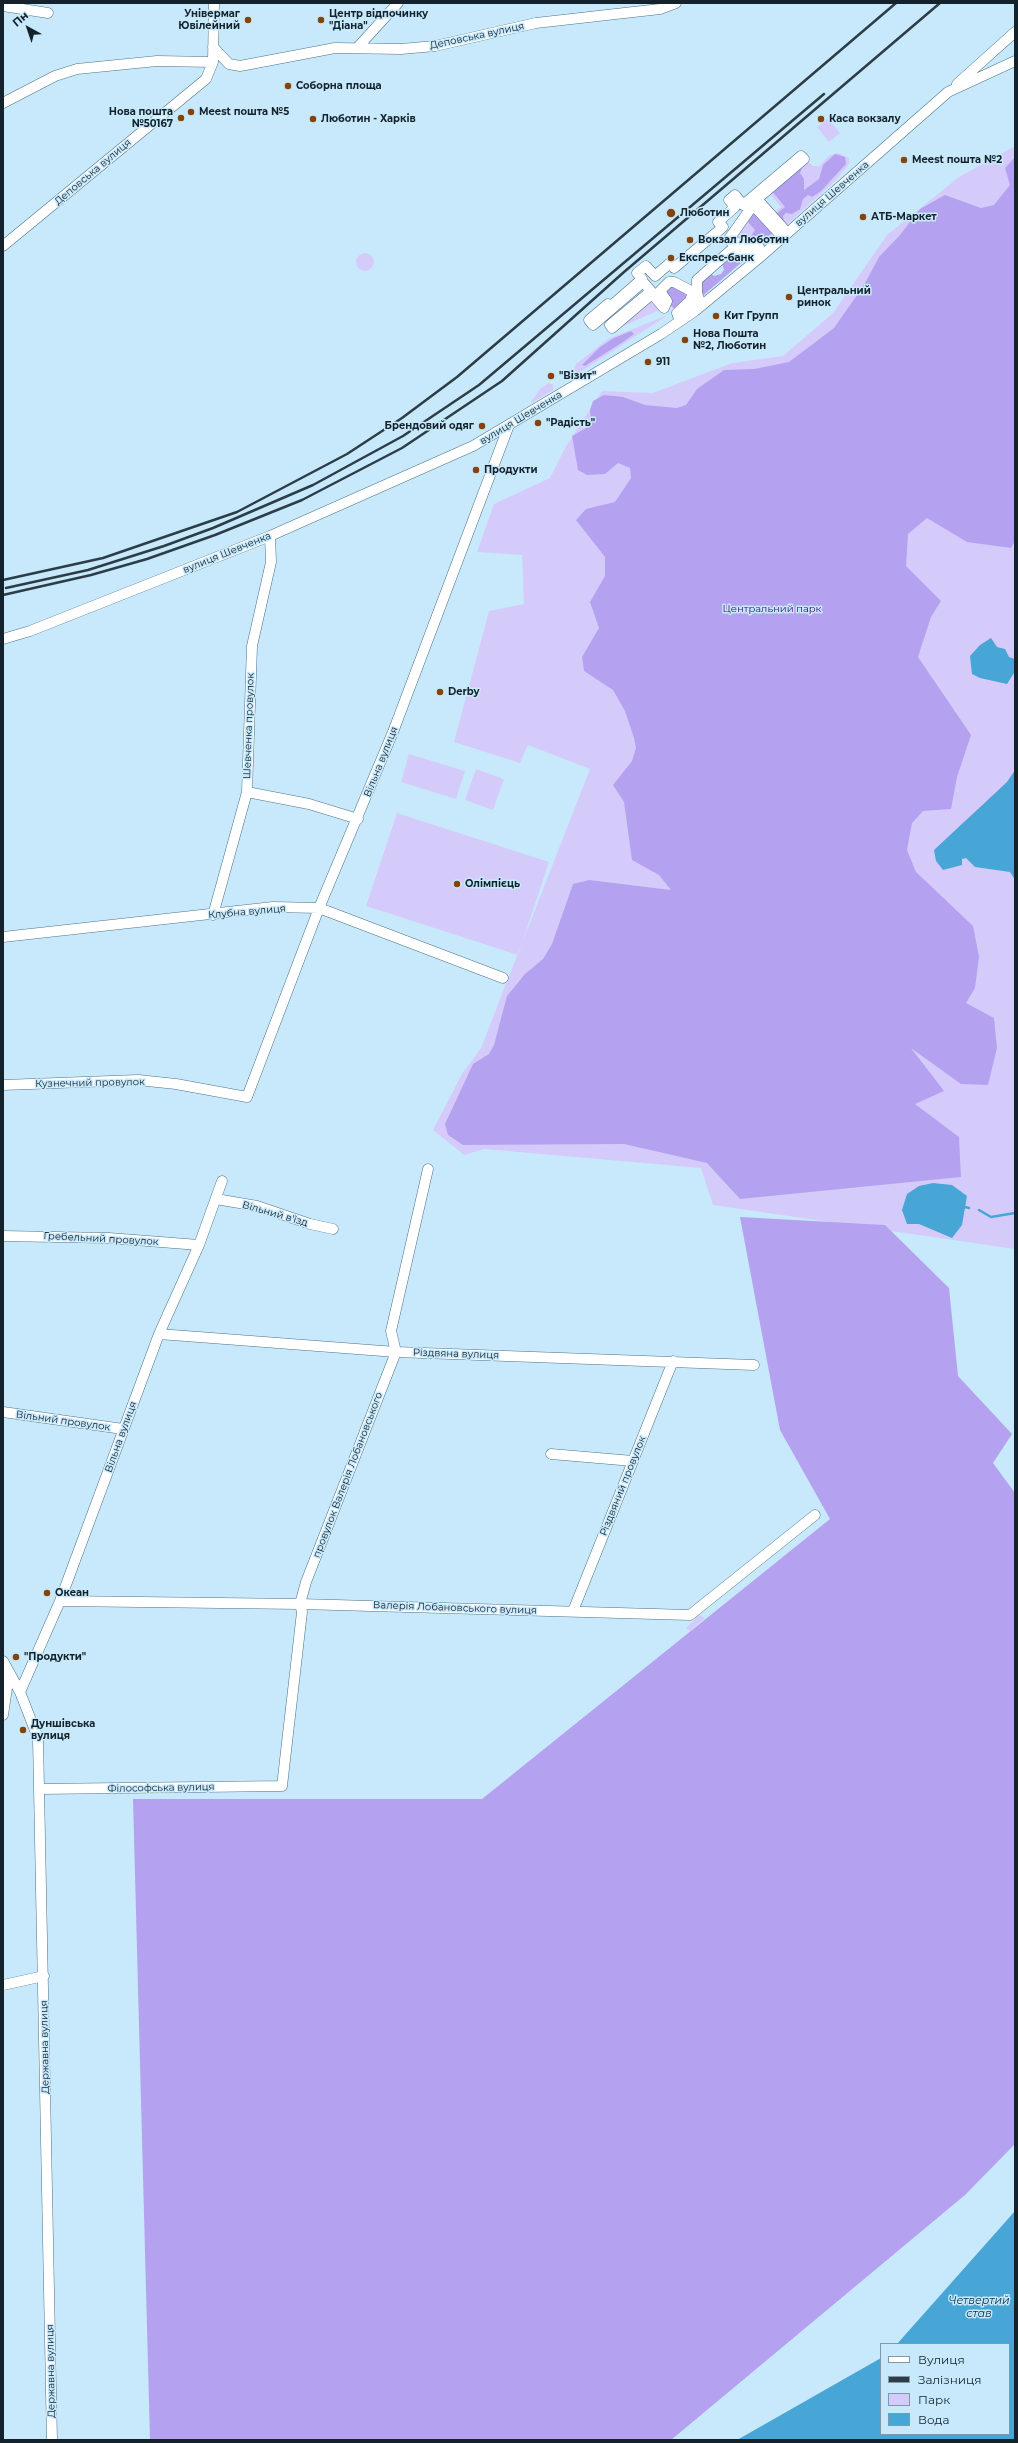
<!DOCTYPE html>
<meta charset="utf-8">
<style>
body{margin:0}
#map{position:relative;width:1018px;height:2443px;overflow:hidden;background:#c8e9fc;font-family:Montserrat,sans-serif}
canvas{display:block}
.frame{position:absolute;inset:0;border:4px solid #13222b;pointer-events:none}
.legend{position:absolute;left:880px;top:2343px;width:130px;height:92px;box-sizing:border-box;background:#c8e9fc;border:1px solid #8099a8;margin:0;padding:5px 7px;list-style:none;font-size:12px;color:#13222b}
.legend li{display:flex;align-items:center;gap:8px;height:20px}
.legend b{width:20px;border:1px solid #8099a8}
.north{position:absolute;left:8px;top:8px;width:40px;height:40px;-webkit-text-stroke:3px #c8e9fc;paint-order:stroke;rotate:320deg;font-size:11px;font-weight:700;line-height:16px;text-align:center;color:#13222b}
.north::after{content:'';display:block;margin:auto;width:14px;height:18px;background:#13222b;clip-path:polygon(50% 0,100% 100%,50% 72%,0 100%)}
</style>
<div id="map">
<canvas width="1018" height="2443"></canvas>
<div class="frame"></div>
<ul class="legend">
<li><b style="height:5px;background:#fff"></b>Вулиця</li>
<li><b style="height:5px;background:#2c3d47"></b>Залізниця</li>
<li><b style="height:11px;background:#d5cbfa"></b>Парк</li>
<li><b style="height:11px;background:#48a6d6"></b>Вода</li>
</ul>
<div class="north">Пн</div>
</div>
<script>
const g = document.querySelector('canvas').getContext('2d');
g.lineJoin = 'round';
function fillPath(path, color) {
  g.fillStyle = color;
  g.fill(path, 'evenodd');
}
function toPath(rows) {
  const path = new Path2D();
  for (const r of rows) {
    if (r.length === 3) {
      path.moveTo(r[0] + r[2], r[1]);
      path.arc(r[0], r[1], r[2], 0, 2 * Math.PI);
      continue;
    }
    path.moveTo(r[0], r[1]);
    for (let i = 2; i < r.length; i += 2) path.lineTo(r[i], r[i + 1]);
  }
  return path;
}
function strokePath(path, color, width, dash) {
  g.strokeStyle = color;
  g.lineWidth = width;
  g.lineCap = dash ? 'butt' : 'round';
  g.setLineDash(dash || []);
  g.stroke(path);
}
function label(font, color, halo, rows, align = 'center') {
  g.font = font + ' Montserrat,sans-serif';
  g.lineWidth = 3;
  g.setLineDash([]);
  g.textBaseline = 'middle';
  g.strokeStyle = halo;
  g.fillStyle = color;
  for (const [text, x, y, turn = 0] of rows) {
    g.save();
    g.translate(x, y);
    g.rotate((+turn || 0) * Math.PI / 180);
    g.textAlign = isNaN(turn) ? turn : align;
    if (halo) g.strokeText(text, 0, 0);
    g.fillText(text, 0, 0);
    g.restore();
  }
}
fillPath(toPath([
 [828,118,840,133,829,142,817,127],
 [1015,146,1015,1249,713,1205,701,1168,484,1149,464,1155,433,1130,462,1074,481,1048,590,769,528,745,520,763,454,742,489,611,524,604,522,555,477,552,494,504,550,478,565,448,602,391,653,393,732,363,783,356,833,313,887,235,959,177],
 [838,153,849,158,849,164,836,180,783,228,771,216,781,207,767,190,804,159,813,166,819,166,830,155],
 [751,208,778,232,759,248,729,237],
 [365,262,9],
 [652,294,664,308,614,330],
 [668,315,574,376,572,373,576,364,608,339],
 [549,383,553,385,553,390,532,403,531,402,540,389],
 [409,754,465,771,456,799,401,782],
 [476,769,504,779,493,810,465,800],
 [397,813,549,862,518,955,366,906],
 [699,1615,705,1618,690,1631,686,1628]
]), '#d5cbfa');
fillPath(toPath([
 [835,154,845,157,846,164,821,191,812,197,808,195,803,199,800,209,792,214,786,213,783,216,784,224,776,214,785,207,772,191,804,163,800,173,804,179,804,190,819,179,823,165],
 [1015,157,1015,541,1011,548,967,542,927,518,908,534,906,566,941,601,931,617,918,657,971,735,957,777,951,809,923,811,912,823,907,850,916,872,973,926,979,957,975,988,966,1003,994,1018,997,1048,988,1085,961,1084,911,1048,944,1091,915,1104,959,1137,961,1177,740,1199,707,1163,624,1144,463,1145,448,1135,445,1124,473,1064,489,1054,494,1045,507,996,525,974,543,959,552,944,573,884,589,880,671,890,659,875,632,860,624,802,613,785,632,761,636,748,634,738,625,711,613,690,584,671,582,657,599,628,590,602,605,576,605,557,576,520,586,509,615,502,631,478,630,468,618,463,605,474,587,475,578,470,572,436,586,428,591,421,590,410,593,401,604,395,623,397,645,405,677,408,686,405,697,389,724,370,754,369,789,362,834,328,864,285,879,257,900,235,920,209,945,195,981,208,994,205,1010,185,1005,168],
 [753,214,756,214,774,232,757,244,748,241,755,230,748,222],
 [730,251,749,256,699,299,697,280,710,273,714,276,721,274,724,270,722,263],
 [670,286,682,290,686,295,685,301,675,309,671,306,672,298,666,292],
 [631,331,634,334,623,342,585,366,582,365,600,347,614,338],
 [740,1217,885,1225,949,1288,958,1376,1012,1434,993,1463,1015,1493,1015,2144,965,2195,671,2440,150,2440,133,1799,482,1799,830,1519,780,1430]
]), '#b4a2f1');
fillPath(toPath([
 [991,638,997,647,1005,649,1009,657,1015,659,1014,673,1007,684,980,678,972,674,970,656,980,645],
 [1015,770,1015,880,1010,872,975,867,966,858,962,859,962,865,943,870,936,861,934,850,1007,782],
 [933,1183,952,1185,967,1196,962,1225,952,1238,919,1224,907,1224,902,1210,907,1194,919,1186],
 [1015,2211,1015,2440,737,2440,881,2358,881,2434,1009,2434,1009,2344,897,2344]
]), '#48a6d6');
strokePath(toPath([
 [965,1207,969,1208],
 [979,1210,991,1217,1015,1213]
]), '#48a6d6', 2.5);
const minor = toPath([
 [3,6,48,13],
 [213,47,229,64,240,66,335,48,401,49,435,46,536,23,660,9,676,3],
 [358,47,398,3],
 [957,84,1015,32],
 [3,103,55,76,77,69,157,61,213,62],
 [801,156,804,159,757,199,783,228,778,232,754,206,751,208,729,239,731,242,759,247,749,256,744,253,730,251,697,280,697,293,699,299,678,316,677,313,690,301,693,292,674,282,669,282,660,291,667,301,664,308,652,294,612,328,610,325,651,291,643,282,593,325,589,320,608,304,610,307,642,279,637,273,646,266,655,276,670,263,674,268,723,227,718,222,735,207,729,200,735,195,743,205,801,156],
 [3,246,206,79,213,62,214,3],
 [3,639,30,631,270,536,473,446,661,334,695,311,759,258,948,92,1015,61],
 [247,792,309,804,358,819],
 [213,915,247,792,252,646,271,562,270,536],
 [3,937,273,907,319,908,503,978],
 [3,1085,138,1080,176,1084,247,1097,319,908,393,732,509,425],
 [216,1199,257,1206,310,1224,333,1229],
 [3,1236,109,1238,199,1245],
 [159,1334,396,1352,754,1365],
 [3,1412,123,1429],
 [551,1454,633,1461],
 [60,1601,300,1604,690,1615,815,1515],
 [573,1611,673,1361],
 [3,1661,20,1692,38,1738,52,2440],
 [20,1692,60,1601,159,1334,199,1245,222,1181],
 [3,1715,9,1674],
 [39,1789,282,1786,302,1612,300,1604,306,1582,396,1352,391,1331,428,1169],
 [3,1985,44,1976]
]);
strokePath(minor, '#4d7288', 11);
strokePath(minor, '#fff', 10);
strokePath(toPath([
 [3,580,103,558,237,512,347,454,402,418,457,377,896,3],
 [6,588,88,570,164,546,213,528,313,485,403,436,479,385,824,94],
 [3,595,91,575,147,559,215,535,302,500,402,448,502,381,624,272,940,3]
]), '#2c3d47', 2.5);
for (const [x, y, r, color] of [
 [248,20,4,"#83430a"],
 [321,20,4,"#83430a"],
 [288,86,4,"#83430a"],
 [191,112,4,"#83430a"],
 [181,118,4,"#83430a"],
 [313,119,4,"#83430a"],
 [821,119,4,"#83430a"],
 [904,160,4,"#83430a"],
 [671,213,5,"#83430a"],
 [863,217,4,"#83430a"],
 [690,240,4,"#83430a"],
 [671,258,4,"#83430a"],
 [789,297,4,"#83430a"],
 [716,316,4,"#83430a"],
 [685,340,4,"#83430a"],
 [648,362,4,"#83430a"],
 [551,376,4,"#83430a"],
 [538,423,4,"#83430a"],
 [482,426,4,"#83430a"],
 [476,470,4,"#83430a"],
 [440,692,4,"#83430a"],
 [457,884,4,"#83430a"],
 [47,1593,4,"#83430a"],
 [16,1657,4,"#83430a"],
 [23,1730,4,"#83430a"]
]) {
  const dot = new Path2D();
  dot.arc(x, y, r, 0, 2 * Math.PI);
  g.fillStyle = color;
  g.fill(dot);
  strokePath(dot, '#c8e9fc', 1.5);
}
label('bold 10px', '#13222b', '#c8e9fc', [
 ["Універмаг",240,14,"right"],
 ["Ювілейний",240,26,"right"],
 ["Центр відпочинку",329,14],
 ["\"Діана\"",329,26],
 ["Соборна площа",296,86],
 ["Нова пошта",173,112,"right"],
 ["№50167",173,124,"right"],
 ["Meest пошта №5",199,112],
 ["Люботин - Харків",321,119],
 ["Каса вокзалу",829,119],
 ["Meest пошта №2",912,160],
 ["Люботин",680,213],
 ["АТБ-Маркет",871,217],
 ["Вокзал Люботин",698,240],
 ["Експрес-банк",679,258],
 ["Центральний",797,291],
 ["ринок",797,303],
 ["Кит Групп",724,316],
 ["Нова Пошта",693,334],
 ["№2, Люботин",693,346],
 ["911",656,362],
 ["\"Візит\"",559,376],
 ["\"Радість\"",546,423],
 ["Брендовий одяг",474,426,"right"],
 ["Продукти",484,470],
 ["Derby",448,692],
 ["Олімпієць",465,884],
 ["Океан",55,1593],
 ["\"Продукти\"",24,1657],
 ["Дуншівська",31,1724],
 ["вулиця",31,1736]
], 'left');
label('10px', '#13222b', '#c8e9fc', [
 ["Деповська вулиця",477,36,-12],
 ["Деповська вулиця",93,172,-40],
 ["вулиця Шевченка",832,194,-41],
 ["вулиця Шевченка",521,418,-31],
 ["вулиця Шевченка",227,553,-22],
 ["Шевченка провулок",249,726,-88],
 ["Вільна вулиця",381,762,-68],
 ["Клубна вулиця",247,912,-5],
 ["Кузнечний провулок",90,1083,-1],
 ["Вільний в'їзд",275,1214,16],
 ["Гребельний провулок",101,1239,3],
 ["Різдвяна вулиця",456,1354,2],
 ["Вільний провулок",63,1421,8],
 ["Вільна вулиця",121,1437,-70],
 ["провулок Валерія Лобановського",348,1475,-69],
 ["Різдвяний провулок",623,1486,-68],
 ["Валерія Лобановського вулиця",455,1608,2],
 ["Філософська вулиця",161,1788,-1],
 ["Державна вулиця",45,2047,-91],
 ["Державна вулиця",51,2371,-91]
]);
label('10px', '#330c68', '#c8e9fc', [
 ["Центральний парк",772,609]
]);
label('italic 11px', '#032e42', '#c8e9fc', [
 ["Четвертий",979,2301],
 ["став",979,2314]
]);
</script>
